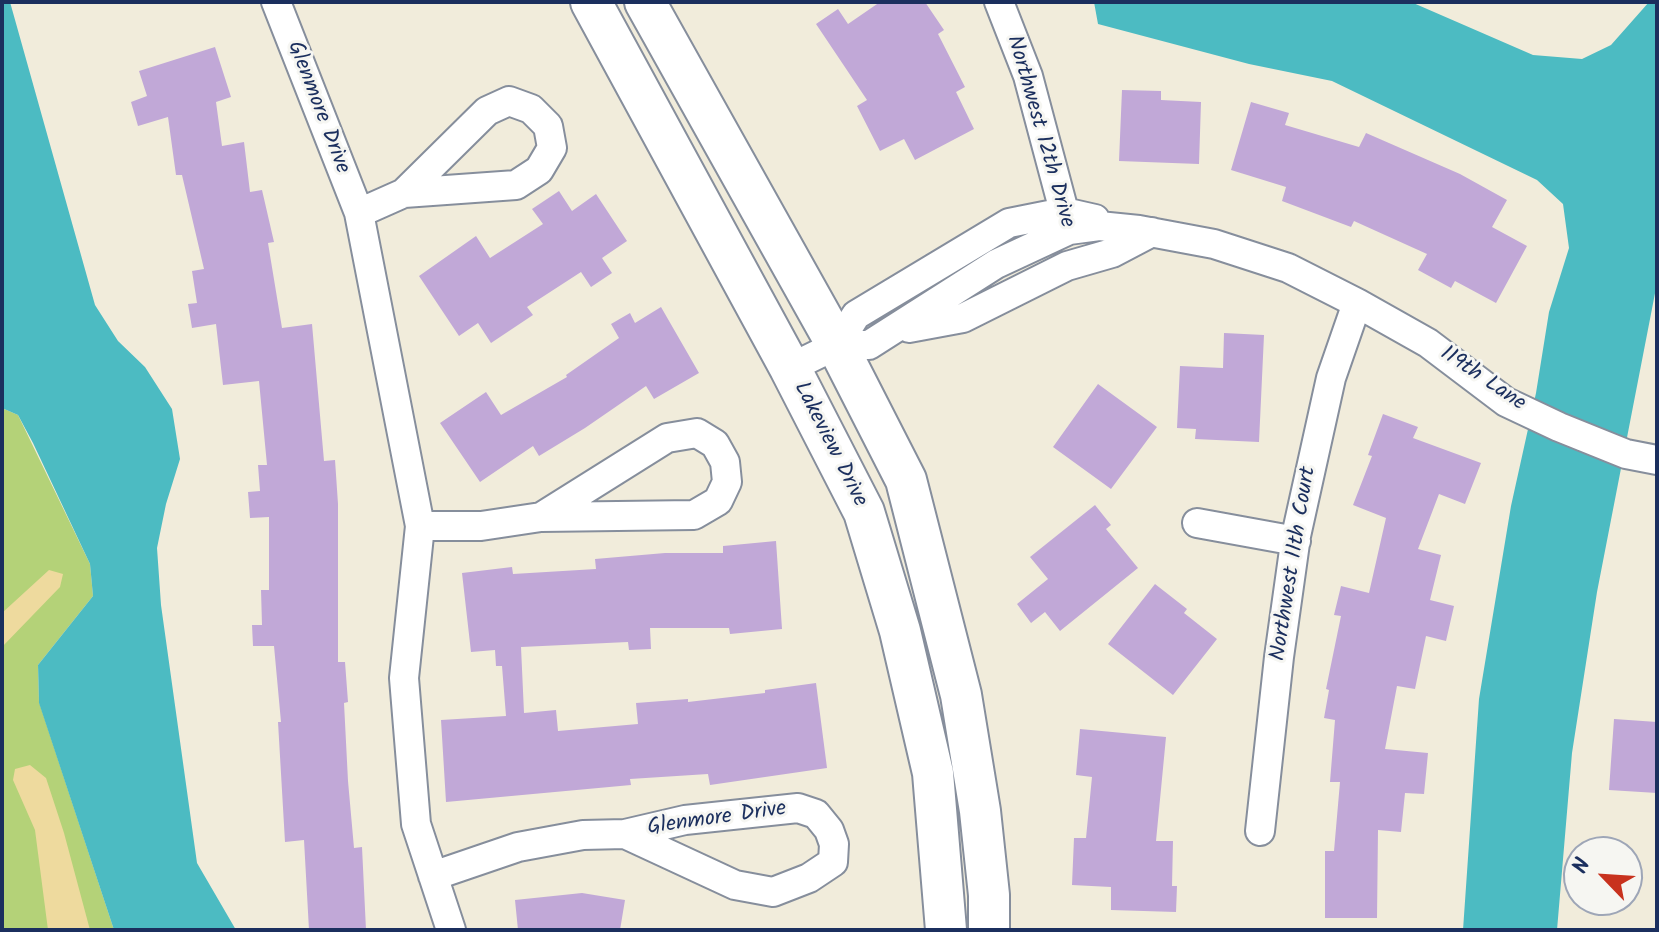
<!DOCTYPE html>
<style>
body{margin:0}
#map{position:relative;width:1659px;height:932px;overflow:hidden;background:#f1ecdb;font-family:Kalam,sans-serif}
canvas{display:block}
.frame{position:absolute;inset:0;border:4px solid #1b2f5e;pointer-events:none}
.north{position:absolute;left:1563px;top:836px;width:80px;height:80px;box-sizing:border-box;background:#f6f6f2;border:2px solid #9ea6b7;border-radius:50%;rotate:295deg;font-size:22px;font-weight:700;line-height:32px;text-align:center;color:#1b2f5e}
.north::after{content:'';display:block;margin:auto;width:28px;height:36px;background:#c8321e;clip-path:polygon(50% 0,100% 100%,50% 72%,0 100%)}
</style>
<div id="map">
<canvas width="1659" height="932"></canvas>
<div class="frame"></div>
<div class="north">N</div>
</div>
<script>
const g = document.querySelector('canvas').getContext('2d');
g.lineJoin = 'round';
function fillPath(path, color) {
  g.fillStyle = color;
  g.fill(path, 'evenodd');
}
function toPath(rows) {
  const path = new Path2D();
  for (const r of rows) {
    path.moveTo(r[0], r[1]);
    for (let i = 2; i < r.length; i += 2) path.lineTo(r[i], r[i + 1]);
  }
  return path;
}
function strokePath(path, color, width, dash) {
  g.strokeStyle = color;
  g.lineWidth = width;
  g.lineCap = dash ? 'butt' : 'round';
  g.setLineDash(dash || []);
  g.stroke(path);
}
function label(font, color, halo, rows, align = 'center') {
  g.font = font + ' Kalam,sans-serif';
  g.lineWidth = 6;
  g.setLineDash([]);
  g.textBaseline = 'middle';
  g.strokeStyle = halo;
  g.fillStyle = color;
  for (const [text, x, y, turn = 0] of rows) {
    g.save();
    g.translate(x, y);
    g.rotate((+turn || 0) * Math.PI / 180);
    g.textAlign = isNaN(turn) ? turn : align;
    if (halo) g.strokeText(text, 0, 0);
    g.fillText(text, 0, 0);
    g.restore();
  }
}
fillPath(toPath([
 [2,408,18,415,90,564,93,596,38,665,39,702,114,930,2,930]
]), '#b4d278');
fillPath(toPath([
 [49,570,63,574,60,587,2,647,2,613],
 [30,765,46,778,64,833,90,930,48,930,35,830,13,780,15,769]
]), '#eeda9e');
fillPath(toPath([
 [2,2,10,2,95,305,118,341,145,367,172,409,180,459,166,504,157,548,161,605,197,863,236,930,114,930,39,703,38,665,93,596,90,564,33,443,18,415,2,408],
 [1094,2,1411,2,1533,55,1582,59,1611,45,1649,2,1657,2,1657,283,1597,592,1572,753,1557,930,1463,930,1479,699,1511,506,1536,393,1549,312,1569,248,1563,204,1537,180,1332,81,1249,64,1098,24]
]), '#4cbbc2');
fillPath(toPath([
 [880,2,925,2,944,30,938,34,965,87,956,92,974,129,915,160,904,139,880,151,857,106,867,100,816,24,838,9,848,24],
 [215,47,231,97,216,102,222,146,244,142,250,192,262,190,274,242,268,243,282,328,312,324,324,461,335,460,338,504,338,662,345,662,348,702,344,703,348,781,354,848,362,847,366,930,309,930,304,840,285,842,278,722,281,722,274,646,253,646,252,625,262,625,261,590,269,590,269,517,250,518,248,492,260,491,258,465,267,465,259,381,223,385,216,324,192,328,188,304,197,303,192,271,204,269,182,175,176,175,168,117,138,126,131,102,147,96,139,71],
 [1122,90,1161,91,1161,100,1201,102,1199,164,1119,161],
 [1251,102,1289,113,1285,125,1359,147,1366,133,1460,174,1507,200,1492,227,1527,246,1496,303,1455,281,1451,288,1418,270,1427,254,1354,221,1351,227,1282,201,1286,187,1231,170],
 [559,191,572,211,596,194,627,241,602,258,612,273,591,287,581,272,527,307,533,315,491,343,478,323,459,336,419,276,476,236,490,258,543,224,532,209],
 [661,307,699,373,654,399,646,386,585,428,539,456,533,446,480,482,440,423,486,392,501,415,567,377,566,375,619,338,611,324,630,313,635,323],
 [1224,333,1264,335,1259,442,1195,439,1196,429,1177,428,1180,366,1223,368],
 [1098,384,1157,427,1111,489,1053,447],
 [1383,414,1418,427,1413,438,1481,463,1465,504,1439,494,1418,549,1441,555,1430,600,1454,606,1446,641,1426,636,1415,689,1397,686,1385,749,1428,753,1424,794,1405,793,1401,832,1378,830,1377,918,1325,918,1325,851,1334,851,1340,782,1330,782,1335,720,1324,718,1329,690,1326,689,1341,616,1334,615,1341,586,1369,593,1386,518,1353,505,1372,456,1368,455],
 [1095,505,1111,525,1106,529,1138,568,1060,631,1045,612,1031,623,1017,604,1048,579,1030,557],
 [776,541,782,629,730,634,729,628,650,628,651,649,629,650,628,642,521,647,524,713,556,710,558,731,638,724,636,703,688,699,688,702,765,693,765,690,816,683,827,768,710,785,708,774,630,779,631,785,446,802,441,720,506,716,502,666,496,666,495,650,471,652,462,573,512,567,513,574,596,569,595,559,665,553,723,553,723,546],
 [1155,584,1187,609,1184,613,1217,639,1173,695,1108,644],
 [1614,719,1657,722,1657,793,1609,790],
 [1080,729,1166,737,1156,841,1173,841,1172,886,1177,886,1176,912,1111,910,1111,887,1072,885,1074,838,1086,838,1092,777,1076,775],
 [582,893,625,900,620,930,518,930,515,900]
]), '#c1a8d7');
const street = toPath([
 [276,2,359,213,420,526,404,678,416,824,451,930],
 [999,2,1028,76,1069,230],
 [359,213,404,193,487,111,509,101,531,109,548,126,552,148,539,170,516,185,404,193],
 [909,328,963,318,1067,266,1112,253,1152,232],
 [837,345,856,315,1009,223,1064,212,1095,219],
 [790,368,837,345,869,345,996,264,1069,230,1099,226,1139,230,1214,244,1288,268,1357,303,1428,343,1506,402,1559,427,1626,454,1657,460],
 [1197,523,1296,541],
 [420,526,481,526,541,517,667,438,697,433,715,444,725,462,727,482,718,501,694,515,541,517],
 [1260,831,1279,657,1296,536,1331,378,1357,303],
 [433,876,518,847,583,835,625,834,685,820,798,808,816,814,829,830,834,844,833,862,809,878,773,892,735,885,625,834]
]);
const secondary = toPath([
 [591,2,790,368,864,512,900,631,933,773,946,930],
 [645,2,837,345,906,480,961,695,980,811,989,895,989,930]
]);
strokePath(street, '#868e9c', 32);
strokePath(secondary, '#868e9c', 44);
strokePath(street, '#fff', 28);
strokePath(secondary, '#fff', 40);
label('22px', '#1b2f5e', '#f6f6f2', [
 ["Glenmore Drive",317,108,69],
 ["Northwest 12th Drive",1039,132,74],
 ["119th Lane",1482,380,34],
 ["Lakeview Drive",829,445,63],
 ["Northwest 11th Court",1295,564,-81],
 ["Glenmore Drive",717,820,-8]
]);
</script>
